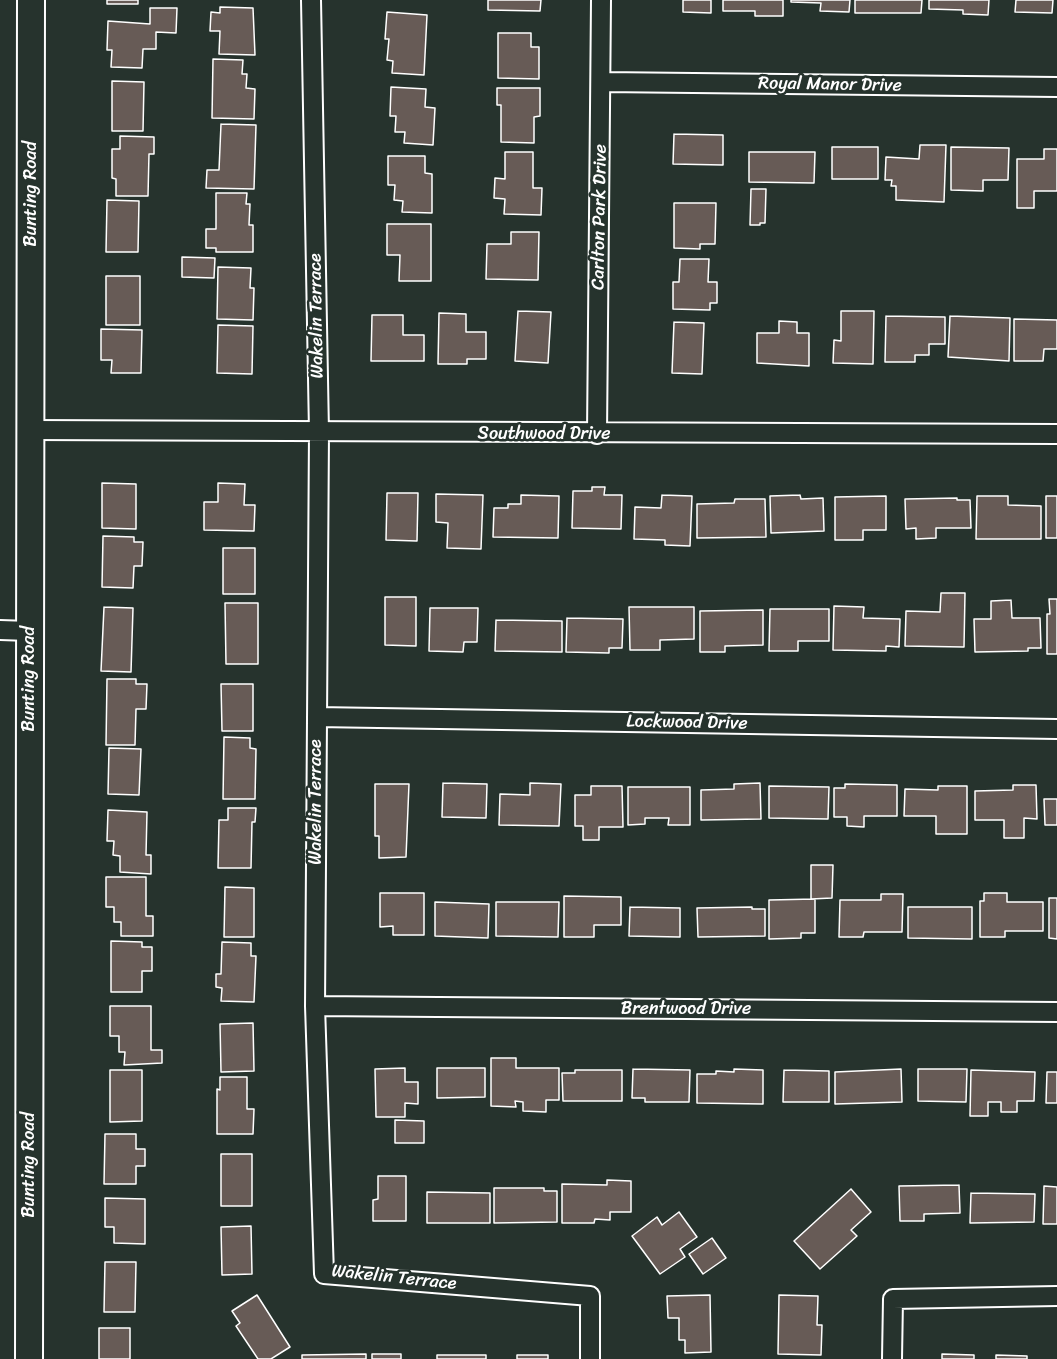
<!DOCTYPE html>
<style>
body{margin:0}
canvas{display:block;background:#26332d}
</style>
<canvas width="1057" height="1359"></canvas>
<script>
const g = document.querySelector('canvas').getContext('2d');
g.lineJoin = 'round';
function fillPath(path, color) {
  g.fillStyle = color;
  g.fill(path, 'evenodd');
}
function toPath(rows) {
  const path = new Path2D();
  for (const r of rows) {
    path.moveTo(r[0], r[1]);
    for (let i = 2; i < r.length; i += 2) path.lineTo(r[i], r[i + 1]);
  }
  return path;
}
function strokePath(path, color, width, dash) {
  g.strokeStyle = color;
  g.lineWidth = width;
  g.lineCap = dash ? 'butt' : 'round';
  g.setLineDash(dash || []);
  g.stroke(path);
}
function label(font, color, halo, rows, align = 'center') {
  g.font = font + ' Sriracha,sans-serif';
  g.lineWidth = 5;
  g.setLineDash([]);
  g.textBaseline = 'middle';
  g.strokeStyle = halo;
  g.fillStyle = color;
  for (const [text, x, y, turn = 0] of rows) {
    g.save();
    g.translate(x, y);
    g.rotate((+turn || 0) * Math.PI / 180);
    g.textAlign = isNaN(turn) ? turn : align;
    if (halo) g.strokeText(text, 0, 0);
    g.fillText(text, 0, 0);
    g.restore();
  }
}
const building = toPath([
 [107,0,138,0,138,4,107,4,107,0],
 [488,0,541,0,540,11,488,10,488,0],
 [683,0,711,0,711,13,683,12,683,0],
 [723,0,783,0,783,16,755,16,755,11,723,11,723,0],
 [791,0,850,0,849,12,820,11,821,3,791,2,791,0],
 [855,0,922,0,921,13,855,13,855,0],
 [929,0,989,0,988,15,963,14,963,10,929,9,929,0],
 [1016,0,1053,0,1052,13,1015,12,1016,0],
 [220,7,253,8,255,55,219,54,220,31,210,31,211,12,220,13,220,7],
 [150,8,177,8,176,33,156,32,156,49,143,49,142,68,111,67,112,50,107,50,108,21,150,24,150,8],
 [387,12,427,15,424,75,392,73,393,61,387,60,389,39,385,39,387,12],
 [498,33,531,33,531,47,539,47,539,79,498,78,498,33],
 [213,59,243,60,242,74,247,74,246,88,255,89,254,119,212,118,213,59],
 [112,81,144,82,143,131,112,131,112,81],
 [391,87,426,89,425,107,435,108,433,145,404,143,405,132,395,132,396,116,390,116,391,87],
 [497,88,540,88,540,116,534,117,534,143,501,142,501,105,497,105,497,88],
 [221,124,256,125,254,189,206,188,207,170,219,170,221,124],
 [674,134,723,135,723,165,673,164,674,134],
 [120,136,154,137,154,154,149,154,148,196,116,196,116,179,112,178,112,149,120,149,120,136],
 [920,145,946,145,944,202,896,200,896,186,891,186,892,180,885,180,886,157,919,159,920,145],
 [832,147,878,147,878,179,832,179,832,147],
 [951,147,1009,148,1008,180,983,180,983,191,951,190,951,147],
 [1044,149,1057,149,1057,191,1034,191,1034,208,1017,208,1017,159,1044,159,1044,149],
 [505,152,533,152,533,188,542,188,541,215,504,214,505,199,494,198,495,178,505,179,505,152],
 [749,152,815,152,814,183,749,182,749,152],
 [388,156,425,156,425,173,432,174,432,213,402,212,403,201,394,200,395,185,388,185,388,156],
 [751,189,766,189,765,223,760,223,760,225,750,225,751,189],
 [216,193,247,193,246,204,250,204,249,225,253,225,253,252,216,252,216,248,206,248,206,229,216,229,216,193],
 [107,200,139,201,138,252,106,252,107,200],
 [674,203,716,203,715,244,700,244,700,249,674,248,674,203],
 [387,224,431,224,431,281,399,281,400,255,387,255,387,224],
 [511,232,539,232,538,280,486,279,487,244,511,244,511,232],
 [182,257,215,258,214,278,182,277,182,257],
 [680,259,709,259,708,282,717,282,717,303,710,303,710,310,673,309,673,282,679,282,680,259],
 [218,267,251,268,250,288,254,288,253,320,217,319,218,267],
 [106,276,140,276,140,325,106,325,106,276],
 [518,311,551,312,548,363,515,361,518,311],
 [841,311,874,311,873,364,833,363,834,340,841,341,841,311],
 [439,313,466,314,466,332,486,332,486,359,467,359,467,364,438,364,439,313],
 [372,315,403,315,403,335,424,335,424,361,371,361,372,315],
 [886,316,945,317,945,344,929,344,929,355,915,355,915,362,885,362,886,316],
 [950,316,1010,318,1009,361,948,357,950,316],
 [1014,319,1057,320,1057,349,1044,349,1043,361,1014,361,1014,319],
 [779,321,797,322,797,333,809,333,809,366,757,363,757,333,779,333,779,321],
 [674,322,704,323,702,374,672,373,674,322],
 [218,325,253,326,252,374,217,373,218,325],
 [101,329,142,330,141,373,111,373,112,360,101,360,101,329],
 [102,483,136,484,136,529,102,528,102,483],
 [218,483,245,484,244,505,255,505,254,531,204,530,204,502,218,502,218,483],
 [592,487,605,487,604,495,622,495,621,529,572,528,573,491,592,491,592,487],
 [387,493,418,493,417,541,386,540,387,493],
 [436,494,483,495,481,549,447,548,448,523,436,522,436,494],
 [521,495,559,496,558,538,493,537,494,508,508,508,508,504,521,504,521,495],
 [662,495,692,496,690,546,665,545,665,540,634,539,635,507,661,508,662,495],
 [800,495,801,499,823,498,824,531,771,533,770,496,800,495],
 [886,496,886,530,863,530,863,540,835,540,835,497,886,496],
 [977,496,1008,496,1008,505,1041,506,1041,539,976,539,977,496],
 [1046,496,1057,496,1057,538,1046,538,1046,496],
 [957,498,957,500,970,500,971,528,936,528,936,538,916,539,916,528,906,529,905,499,957,498],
 [735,499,765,499,766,537,697,538,697,504,734,503,735,499],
 [103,536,134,537,134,542,143,542,142,566,134,566,133,588,102,587,103,536],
 [223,548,255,548,255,594,223,594,223,548],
 [941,593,965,593,964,647,905,646,906,611,940,612,941,593],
 [385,597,416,597,416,646,385,645,385,597],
 [1049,599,1057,599,1057,654,1047,654,1047,614,1050,614,1049,599],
 [1011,600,1012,618,1040,618,1041,648,1028,648,1028,651,975,652,974,619,991,619,991,601,1011,600],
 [225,603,258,603,258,664,226,664,225,603],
 [834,606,864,607,863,618,900,619,899,647,886,646,886,651,833,650,834,606],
 [104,607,133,608,131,672,101,671,104,607],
 [629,607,694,607,694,639,660,640,660,650,630,650,629,607],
 [430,608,478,608,477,642,464,642,463,652,429,651,430,608],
 [770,609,829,609,829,641,798,641,798,651,769,651,770,609],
 [763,610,763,645,725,646,725,652,700,652,700,611,763,610],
 [567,618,623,619,622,648,609,648,609,653,566,652,567,618],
 [496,620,562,621,562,652,495,651,496,620],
 [107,679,136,679,136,684,147,684,146,709,136,709,135,745,106,745,107,679],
 [221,684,253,684,253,731,222,731,221,684],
 [224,737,250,738,250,748,256,749,255,799,223,799,224,737],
 [109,748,141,749,139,795,108,794,109,748],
 [443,783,487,784,486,818,442,817,443,783],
 [530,783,561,784,559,826,499,825,500,794,530,795,530,783],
 [760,783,761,819,701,820,701,790,734,789,734,784,760,783],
 [375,784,409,784,406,857,379,858,379,836,375,836,375,784],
 [845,784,897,785,897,816,864,816,864,827,847,826,847,817,834,817,834,788,845,788,845,784],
 [1013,785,1036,785,1037,819,1024,818,1024,838,1004,838,1004,820,975,820,975,791,1013,790,1013,785],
 [591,786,622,786,623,827,599,827,599,840,583,840,583,826,575,826,575,795,591,795,591,786],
 [769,786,829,787,828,819,769,818,769,786],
 [938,786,967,786,967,834,936,834,936,816,904,816,905,789,938,790,938,786],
 [628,787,690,787,690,825,668,825,669,818,645,818,645,824,628,825,628,787],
 [1044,799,1057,799,1057,825,1045,825,1044,799],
 [228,808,256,808,255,822,252,822,251,868,218,868,219,820,228,820,228,808],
 [108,810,147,812,146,855,151,855,151,874,120,872,120,856,113,855,114,841,107,841,108,810],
 [811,865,833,865,832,898,811,899,811,865],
 [106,877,146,877,146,916,153,916,153,936,121,936,121,922,114,922,114,907,106,907,106,877],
 [225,887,254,888,254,937,224,937,225,887],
 [380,893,424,893,424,935,393,935,393,926,380,927,380,893],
 [984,893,1007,893,1007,902,1043,902,1043,931,1005,931,1005,937,980,937,980,901,984,901,984,893],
 [881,894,903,894,902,932,864,932,863,937,839,937,840,900,881,900,881,894],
 [564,896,621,897,621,925,594,925,594,937,564,937,564,896],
 [1049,898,1057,898,1057,939,1049,938,1049,898],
 [815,899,815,933,801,933,801,938,769,939,769,900,815,899],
 [435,902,489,904,488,938,435,936,435,902],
 [496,902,559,902,558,937,496,936,496,902],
 [630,907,680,908,680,937,629,936,630,907],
 [752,907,752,909,765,909,765,936,698,937,697,908,752,907],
 [908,907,972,907,972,939,908,938,908,907],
 [111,941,142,942,142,947,152,947,152,971,142,971,142,992,111,992,111,941],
 [222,942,251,943,251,956,256,956,254,1002,221,1001,222,988,216,987,216,974,221,974,222,942],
 [110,1006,151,1006,151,1050,162,1050,162,1063,124,1065,125,1052,119,1052,119,1036,110,1036,110,1006],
 [253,1023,254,1071,221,1072,220,1024,253,1023],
 [491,1058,516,1058,516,1068,559,1068,559,1100,546,1100,546,1112,523,1111,523,1102,515,1101,516,1107,491,1106,491,1058],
 [405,1068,405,1082,418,1082,418,1104,405,1103,405,1117,376,1117,375,1069,405,1068],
 [437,1068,485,1068,485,1097,437,1098,437,1068],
 [633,1069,690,1070,689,1102,645,1102,645,1098,632,1098,633,1069],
 [734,1069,763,1070,763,1104,697,1103,697,1074,716,1074,716,1071,734,1072,734,1069],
 [901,1069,902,1102,835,1104,835,1072,901,1069],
 [918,1069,967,1069,966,1102,918,1101,918,1069],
 [110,1070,142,1070,142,1121,110,1122,110,1070],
 [575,1070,622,1070,622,1101,563,1101,562,1073,575,1073,575,1070],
 [784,1070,829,1071,829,1102,783,1102,784,1070],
 [971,1070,1035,1072,1034,1101,1017,1101,1017,1112,1001,1112,1001,1102,988,1102,988,1116,970,1116,971,1070],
 [1047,1072,1057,1072,1057,1103,1046,1103,1047,1072],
 [220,1077,247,1077,247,1109,254,1109,253,1134,217,1134,217,1089,220,1090,220,1077],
 [395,1120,424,1121,424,1143,395,1143,395,1120],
 [105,1134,136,1134,136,1149,145,1149,145,1166,136,1166,136,1184,104,1184,105,1134],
 [221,1154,252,1154,252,1206,221,1206,221,1154],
 [378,1176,406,1176,406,1221,373,1221,373,1200,378,1199,378,1176],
 [607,1180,631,1181,631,1212,610,1212,610,1220,595,1219,594,1223,562,1223,562,1184,607,1185,607,1180],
 [959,1185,960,1213,924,1214,924,1221,900,1221,899,1186,959,1185],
 [1044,1186,1057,1187,1057,1224,1043,1224,1044,1186],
 [494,1188,544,1188,544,1191,557,1191,557,1222,494,1223,494,1188],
 [851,1189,871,1212,851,1230,857,1236,820,1269,794,1241,851,1189],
 [427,1192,490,1193,490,1223,427,1223,427,1192],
 [971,1193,1035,1194,1034,1222,970,1223,971,1193],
 [105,1198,145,1199,145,1244,114,1243,114,1227,105,1227,105,1198],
 [679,1212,697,1237,680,1249,685,1257,660,1274,632,1236,657,1217,662,1225,679,1212],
 [251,1226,252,1274,222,1275,221,1227,251,1226],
 [712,1238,726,1258,703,1274,689,1254,712,1238],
 [105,1262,136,1262,135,1312,104,1312,105,1262],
 [257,1295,290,1347,271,1359,258,1359,236,1326,240,1323,232,1311,257,1295],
 [710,1295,711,1352,685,1353,685,1340,679,1340,679,1318,668,1318,667,1296,710,1295],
 [779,1295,818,1296,817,1325,822,1325,821,1355,778,1354,779,1295],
 [99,1328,130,1328,130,1359,99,1359,99,1328],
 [366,1354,366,1359,302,1359,302,1355,366,1354],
 [372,1354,401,1354,401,1359,372,1359,372,1354],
 [942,1354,974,1355,974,1359,942,1359,942,1354],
 [437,1355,486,1355,486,1359,437,1359,437,1355],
 [517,1355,548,1355,548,1359,517,1359,517,1355],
 [996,1355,1027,1356,1027,1359,996,1359,996,1355]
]);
fillPath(building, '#675b56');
strokePath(building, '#fff', 1.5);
const street = toPath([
 [311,0,319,432,315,1006,324,1274,590,1296,590,1359],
 [603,82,1057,87],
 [30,430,1057,434],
 [597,434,601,0],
 [0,630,29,631],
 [317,717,1057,729],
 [315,1006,1057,1012],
 [892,1359,893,1299,1057,1296]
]);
const secondary = toPath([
 [29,1359,31,0]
]);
strokePath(street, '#fff', 22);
strokePath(secondary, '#fff', 30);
strokePath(street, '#26332d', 18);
strokePath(secondary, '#26332d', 26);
label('18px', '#fff', '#26332d', [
 ["Royal Manor Drive",830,85,1],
 ["Bunting Road",31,194,-90],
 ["Carlton Park Drive",600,217,-89],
 ["Wakelin Terrace",317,316,-91],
 ["Southwood Drive",544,434],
 ["Bunting Road",29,679,-90],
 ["Lockwood Drive",687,723,1],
 ["Wakelin Terrace",316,802,-90],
 ["Brentwood Drive",686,1009],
 ["Bunting Road",29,1165,-90],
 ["Wakelin Terrace",394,1278,6]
]);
</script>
